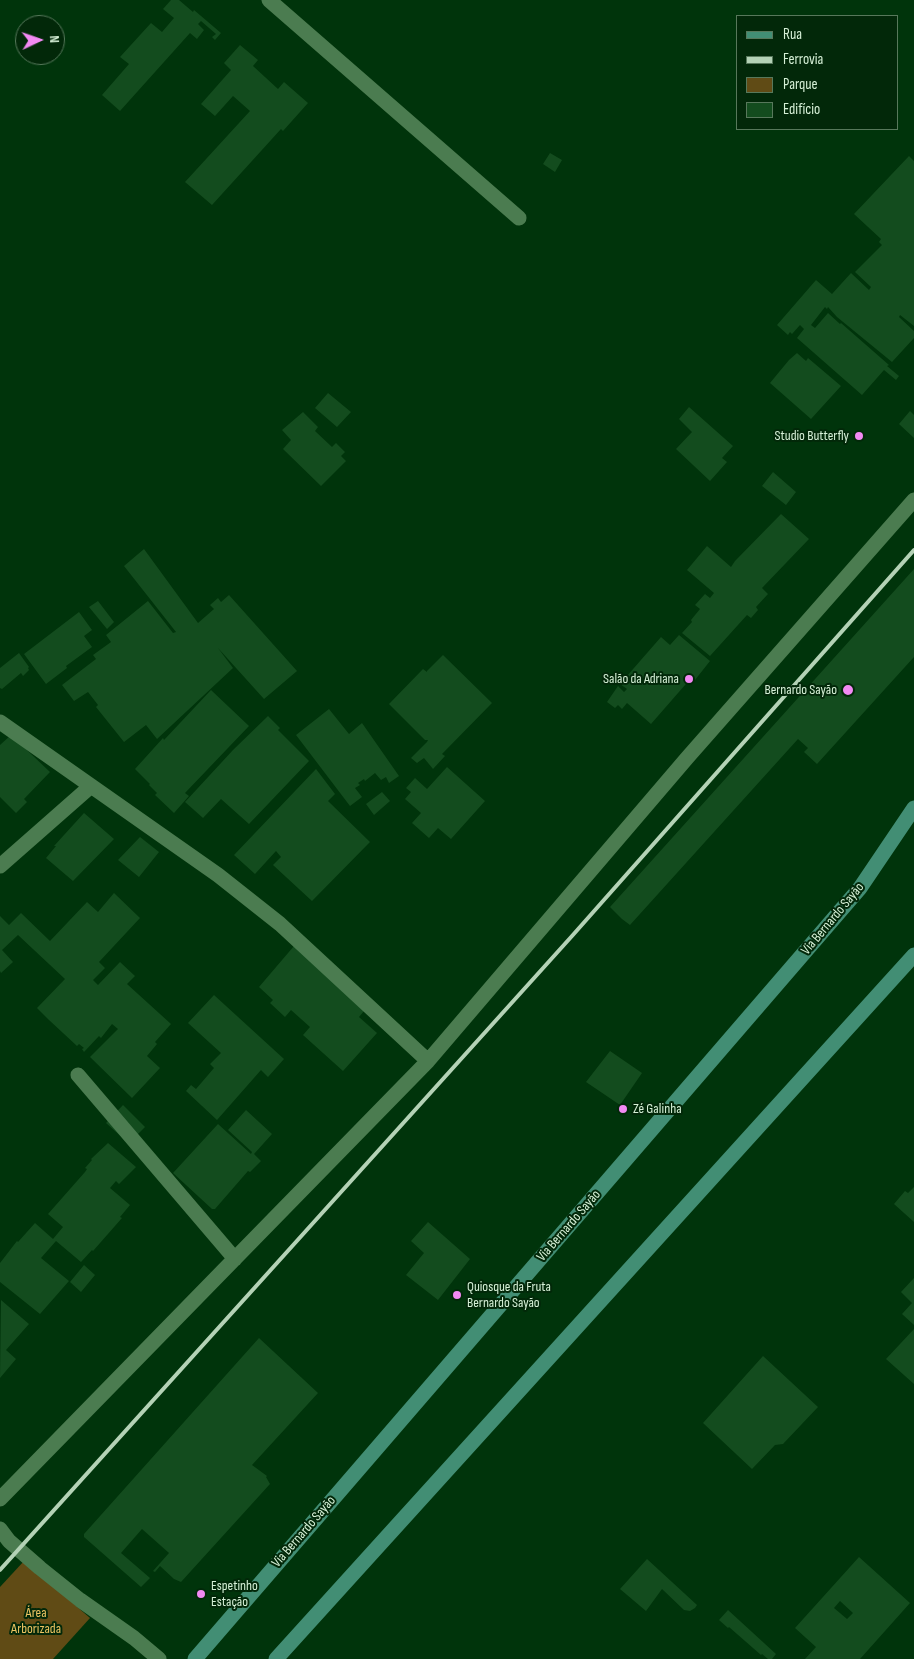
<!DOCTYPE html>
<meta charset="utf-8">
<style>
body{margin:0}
#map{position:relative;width:914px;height:1659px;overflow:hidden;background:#00340b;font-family:"Sofia Sans Condensed",sans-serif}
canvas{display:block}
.legend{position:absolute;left:736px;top:15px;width:162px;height:115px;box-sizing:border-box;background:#022809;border:1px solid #57785b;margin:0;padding:6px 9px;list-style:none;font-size:15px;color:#d6f0d7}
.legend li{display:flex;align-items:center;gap:10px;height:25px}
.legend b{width:25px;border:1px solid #57785b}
.north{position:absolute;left:15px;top:15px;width:50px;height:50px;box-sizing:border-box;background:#022809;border:1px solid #57785b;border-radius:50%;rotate:87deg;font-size:14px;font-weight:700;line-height:20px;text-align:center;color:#d6f0d7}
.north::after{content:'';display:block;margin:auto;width:18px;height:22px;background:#f28af3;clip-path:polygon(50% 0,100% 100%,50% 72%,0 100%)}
</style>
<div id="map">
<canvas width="914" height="1659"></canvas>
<ul class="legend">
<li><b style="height:6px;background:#428e74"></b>Rua</li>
<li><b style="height:6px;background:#b4d2b6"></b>Ferrovia</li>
<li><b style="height:14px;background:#604b15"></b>Parque</li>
<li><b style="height:14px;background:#134c1e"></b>Edifício</li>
</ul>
<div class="north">N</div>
</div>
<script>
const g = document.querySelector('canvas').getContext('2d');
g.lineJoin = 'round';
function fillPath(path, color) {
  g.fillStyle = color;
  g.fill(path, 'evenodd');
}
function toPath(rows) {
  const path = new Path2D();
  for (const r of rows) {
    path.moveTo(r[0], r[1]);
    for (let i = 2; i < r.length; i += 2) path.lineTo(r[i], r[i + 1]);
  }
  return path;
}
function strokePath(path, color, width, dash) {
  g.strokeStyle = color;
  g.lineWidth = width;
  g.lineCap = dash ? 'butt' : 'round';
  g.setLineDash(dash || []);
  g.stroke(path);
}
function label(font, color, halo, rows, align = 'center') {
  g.font = font + ' "Sofia Sans Condensed",sans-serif';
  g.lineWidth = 4;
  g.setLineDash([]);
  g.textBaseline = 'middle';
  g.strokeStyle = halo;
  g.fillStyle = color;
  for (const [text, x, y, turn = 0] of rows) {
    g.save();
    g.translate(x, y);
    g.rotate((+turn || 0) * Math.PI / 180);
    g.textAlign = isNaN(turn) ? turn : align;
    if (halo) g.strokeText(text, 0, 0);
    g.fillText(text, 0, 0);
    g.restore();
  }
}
fillPath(toPath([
 [24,1561,90,1618,53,1659,0,1659,0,1587]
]), '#604b15');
fillPath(toPath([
 [171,0,179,0,193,12,194,10,221,33,215,40,212,37,216,34,201,21,198,24,204,30,197,39,190,33,120,111,102,95,129,64,120,57,151,23,162,32,174,18,163,9],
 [240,45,258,60,253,66,278,89,284,82,308,103,283,131,281,129,212,205,185,182,250,111,233,96,215,116,201,104,231,70,224,63],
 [550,153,562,160,555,172,543,164],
 [909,156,914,161,914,326,900,315,899,317,914,331,914,338,892,362,837,317,828,307,827,309,825,307,811,325,815,328,828,313,840,324,841,323,889,365,887,366,899,376,896,380,884,370,862,395,797,338,804,329,800,325,792,334,790,332,788,335,777,325,816,280,832,294,851,273,869,290,871,287,855,272,882,245,879,242,881,239,854,214],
 [797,353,806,361,808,358,841,386,811,419,770,383,789,360],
 [328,393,351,412,337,427,315,408],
 [689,407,733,446,722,458,727,462,710,481,676,449,692,432,679,419],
 [910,411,914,415,914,438,899,424],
 [303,412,318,427,315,431,332,447,336,443,345,452,341,456,346,461,321,486,283,449,291,440,282,430],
 [773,472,796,492,786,505,762,486],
 [781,514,809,539,762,588,768,594,756,607,758,610,751,618,747,615,710,656,682,633,692,622,691,620,700,609,695,605,705,594,710,598,714,593,687,570,707,546,731,567,735,561],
 [144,549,198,623,214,609,210,605,218,598,221,602,229,595,297,671,264,699,218,648,233,668,157,739,146,725,124,742,96,707,98,705,88,692,74,701,62,685,96,659,93,655,111,642,106,635,148,601,173,633,176,632,124,566],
 [914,569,914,657,817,764,804,752,808,748,798,739,630,925,622,919,610,907],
 [98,601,114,622,107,629,89,607],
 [79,612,92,630,84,636,92,647,66,666,67,668,46,684,24,654],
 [679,635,710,661,695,680,692,677,651,724,627,703,622,709,618,705,615,708,607,702,618,686,624,692,627,689,620,684,661,637,670,645],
 [19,653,29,667,28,668,29,670,23,676,21,673,2,689,0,688,0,668],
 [443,655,492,703,442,754,445,756,433,769,424,758,417,763,411,758,427,742,428,740,425,740,389,704,423,669,427,672,427,671],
 [211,690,249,726,185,793,189,796,174,813,155,795,157,793,149,785,150,784,135,769,163,738,164,740],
 [329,709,349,734,362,723,399,776,389,783,386,777,381,780,375,773,365,781,364,779,358,783,360,785,355,788,362,797,350,806,296,735],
 [268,716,280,728,278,730,309,761,249,824,221,799,203,818,185,802,233,750],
 [11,735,50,772,24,799,27,802,16,813,0,797,0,745],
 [447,767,485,801,451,839,438,828,429,838,412,823,421,813,405,799,411,792,406,788,415,778,427,789],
 [316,769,335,794,328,801,370,842,312,901,273,865,281,857,276,851,255,874,234,855],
 [382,792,390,801,374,815,366,804],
 [84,813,114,839,73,881,46,858,56,846,54,846],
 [140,837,159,852,139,877,118,860],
 [114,893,140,918,99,962,105,968,93,980,98,985,120,962,135,976,127,984,171,1024,155,1042,157,1044,147,1056,160,1068,132,1098,90,1057,118,1029,112,1024,101,1038,99,1036,84,1052,82,1049,84,1048,79,1044,77,1046,49,1020,37,1008,65,979,18,935,2,950,13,962,1,973,0,971,0,916,9,925,21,913,50,941,87,902,98,912],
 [294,946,364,1011,359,1017,377,1033,343,1071,303,1035,310,1027,291,1010,285,1017,270,1003,273,1000,259,987],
 [214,995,284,1059,268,1077,261,1070,217,1120,186,1091,191,1085,196,1089,214,1068,210,1064,221,1053,188,1023],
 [610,1051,642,1073,620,1105,586,1082],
 [123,1105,145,1127,135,1137,125,1140,106,1123],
 [246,1110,272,1134,254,1154,261,1161,250,1172,248,1171,215,1209,212,1209,173,1173,218,1124,251,1154,252,1152,228,1130],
 [108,1143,136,1167,119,1184,116,1181,110,1188,130,1205,120,1217,122,1218,93,1251,92,1250,81,1262,56,1241,41,1258,69,1281,40,1314,0,1282,0,1263,17,1241,18,1242,35,1223,53,1239,63,1227,48,1214,85,1172,87,1169,85,1168,92,1160,91,1159],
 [914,1187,914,1222,894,1204,905,1191,908,1193],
 [428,1222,470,1259,438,1300,406,1275,424,1253,411,1241],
 [84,1265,95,1275,81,1292,70,1282],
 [914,1278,914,1325,902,1314,912,1303,901,1292],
 [1,1300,29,1324,6,1350,16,1359,0,1378],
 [914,1329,914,1384,886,1359],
 [259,1338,318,1393,252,1465,267,1476,266,1477,270,1484,181,1582,174,1579,160,1566,155,1572,153,1571,169,1553,142,1529,121,1553,150,1578,141,1587,84,1537,84,1534],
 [763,1356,818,1407,783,1444,775,1445,752,1469,703,1423],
 [859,1557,910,1603,860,1659,805,1659,816,1647,795,1628],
 [840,1601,853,1613,847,1619,834,1608],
 [647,1559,697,1605,695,1608,690,1611,684,1610,662,1589,646,1611,620,1589],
 [728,1610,776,1654,772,1659,768,1659,762,1654,761,1655,729,1627,728,1628,719,1620]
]), '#134c1e');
strokePath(toPath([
 [269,0,519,218],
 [0,722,218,875,280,924,428,1061],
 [0,866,91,786],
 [78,1075,235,1259],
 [0,1499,428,1061,687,758,914,500],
 [0,1529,9,1541,40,1568,80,1600,134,1638,159,1659]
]), '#4b7c50', 15);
strokePath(toPath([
 [195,1659,860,888,914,808],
 [276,1659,914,955]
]), '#428e74', 15);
strokePath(toPath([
 [0,1570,572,936,914,550]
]), '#b4d2b6', 4);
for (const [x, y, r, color] of [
 [859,436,5,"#f28af3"],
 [689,679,5,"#f28af3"],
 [848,690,6,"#f28af3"],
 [623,1109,5,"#f28af3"],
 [457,1295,5,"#f28af3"],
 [201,1594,5,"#f28af3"]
]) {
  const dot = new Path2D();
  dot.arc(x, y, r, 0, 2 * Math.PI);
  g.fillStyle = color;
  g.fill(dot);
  strokePath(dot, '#022809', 2);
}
label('14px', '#d6f0d7', '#022809', [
 ["Studio Butterfly",849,436],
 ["Salão da Adriana",679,679],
 ["Bernardo Sayão",837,690],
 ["Zé Galinha",633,1109,"left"],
 ["Quiosque da Fruta",467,1287,"left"],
 ["Bernardo Sayão",467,1303,"left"],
 ["Espetinho",211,1586,"left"],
 ["Estação",211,1602,"left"]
], 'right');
label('14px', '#d6f0d7', '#022809', [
 ["Via Bernardo Sayão",833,919,-50],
 ["Via Bernardo Sayão",569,1226,-49],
 ["Via Bernardo Sayão",304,1532,-49]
]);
label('14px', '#edc463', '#022809', [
 ["Área",36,1613],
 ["Arborizada",36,1629]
]);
</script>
